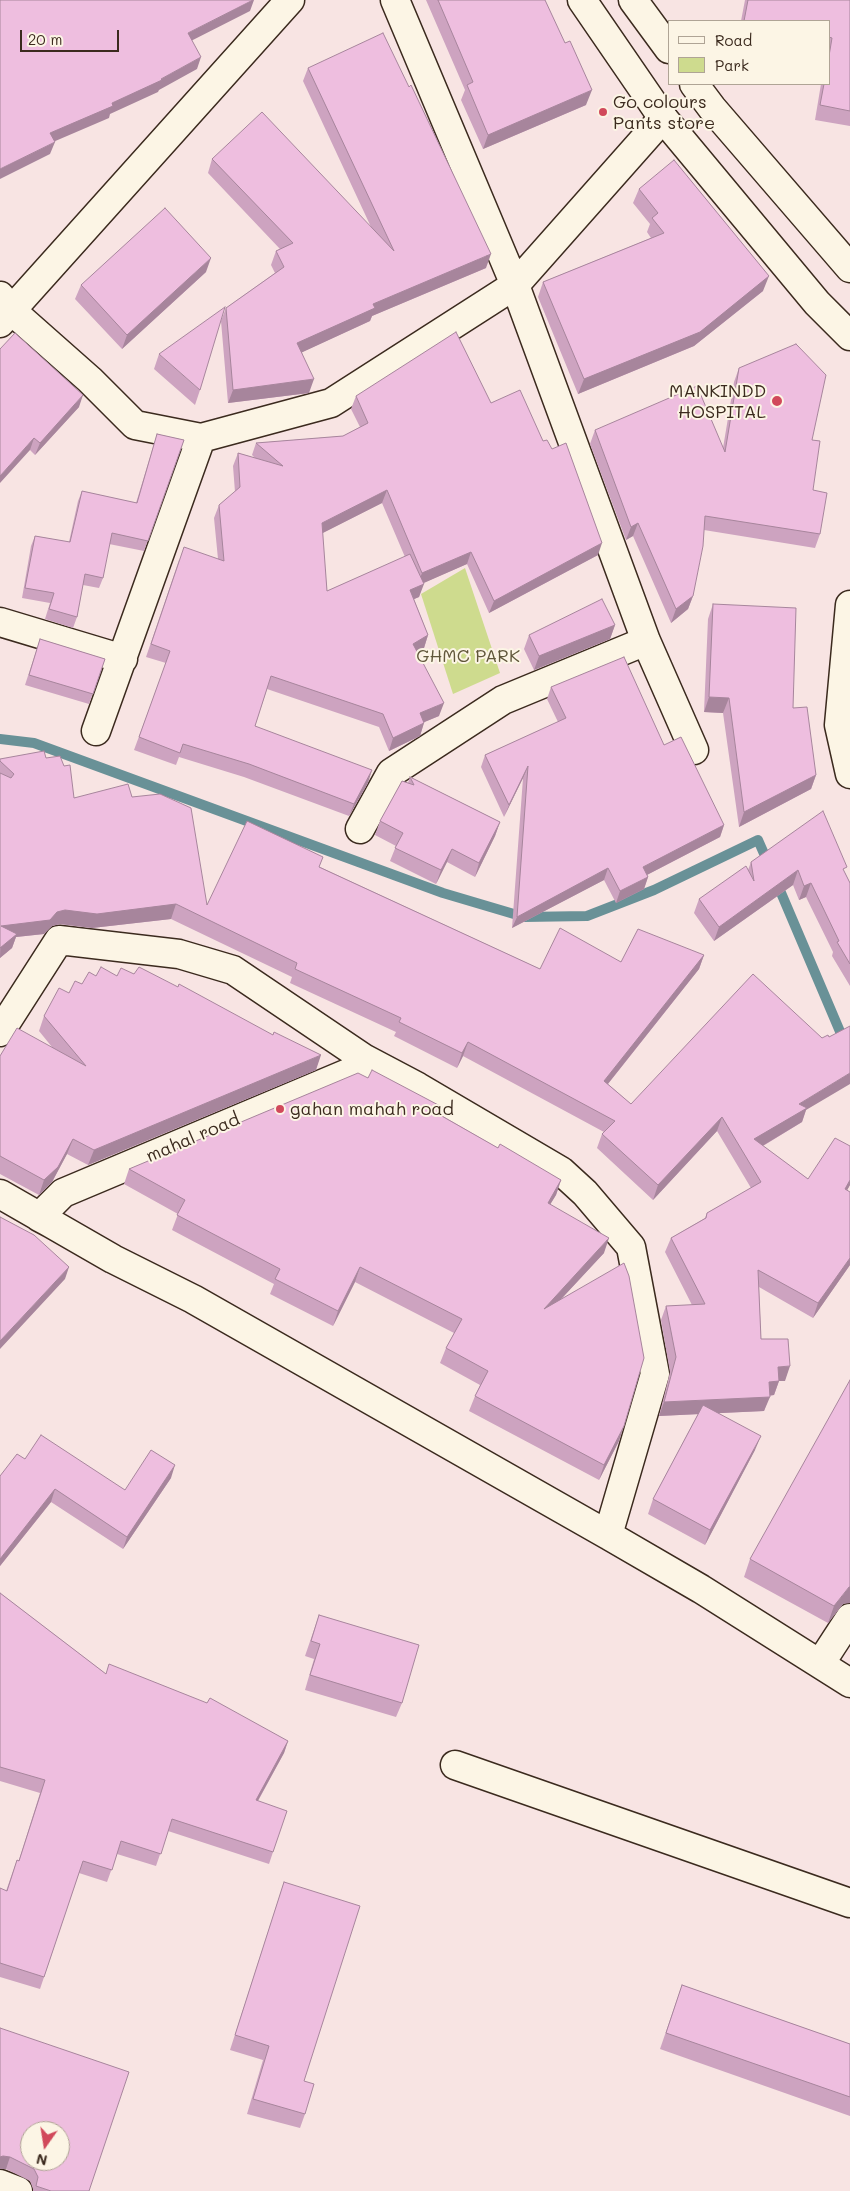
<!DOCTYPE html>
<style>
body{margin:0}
#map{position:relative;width:850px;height:2191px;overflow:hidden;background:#f8e4e3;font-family:Mali,sans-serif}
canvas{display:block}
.legend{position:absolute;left:668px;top:20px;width:162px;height:65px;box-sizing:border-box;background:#fcf5e5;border:1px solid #afa495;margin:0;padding:6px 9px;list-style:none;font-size:15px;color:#3b2a1e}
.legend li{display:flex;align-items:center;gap:10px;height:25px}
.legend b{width:25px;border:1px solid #afa495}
.north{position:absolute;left:20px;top:2121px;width:50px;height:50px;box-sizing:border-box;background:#fcf5e5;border:1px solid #afa495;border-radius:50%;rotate:193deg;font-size:14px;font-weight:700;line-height:20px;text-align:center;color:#3b2a1e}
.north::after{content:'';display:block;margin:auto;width:18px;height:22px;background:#d1495b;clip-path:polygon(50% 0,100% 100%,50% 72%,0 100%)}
.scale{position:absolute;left:20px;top:30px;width:99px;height:22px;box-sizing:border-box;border:2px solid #3b2a1e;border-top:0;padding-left:6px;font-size:15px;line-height:18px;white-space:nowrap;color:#3b2a1e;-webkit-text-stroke:4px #fcf5e5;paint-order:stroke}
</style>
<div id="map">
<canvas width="850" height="2191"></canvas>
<ul class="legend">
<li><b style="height:6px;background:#fcf5e5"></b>Road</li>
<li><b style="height:14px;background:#cedb8e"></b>Park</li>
</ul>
<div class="north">N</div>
<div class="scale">20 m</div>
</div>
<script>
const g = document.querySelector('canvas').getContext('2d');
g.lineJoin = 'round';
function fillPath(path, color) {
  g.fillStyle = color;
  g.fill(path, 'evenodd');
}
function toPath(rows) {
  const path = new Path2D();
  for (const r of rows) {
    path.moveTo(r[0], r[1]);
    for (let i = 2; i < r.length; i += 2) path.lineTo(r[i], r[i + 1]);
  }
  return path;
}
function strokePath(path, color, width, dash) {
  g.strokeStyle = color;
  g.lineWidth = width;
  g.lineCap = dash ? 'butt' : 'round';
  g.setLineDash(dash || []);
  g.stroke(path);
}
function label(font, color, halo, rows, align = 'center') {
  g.font = font + ' Mali,sans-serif';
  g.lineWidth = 4;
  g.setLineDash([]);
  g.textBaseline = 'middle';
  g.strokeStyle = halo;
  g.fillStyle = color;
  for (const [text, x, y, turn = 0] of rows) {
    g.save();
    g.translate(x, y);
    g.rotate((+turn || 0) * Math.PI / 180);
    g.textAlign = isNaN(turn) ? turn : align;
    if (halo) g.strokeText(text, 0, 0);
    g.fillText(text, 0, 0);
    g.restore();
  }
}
fillPath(toPath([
 [465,568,500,673,453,694,421,594]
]), '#cedb8e');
strokePath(toPath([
 [0,739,34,743,443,893,524,917,587,916,654,890,758,840,769,865],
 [776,881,850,1055]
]), '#699197', 10);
const street = toPath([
 [395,0,515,285,646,641,694,750],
 [0,296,12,311,90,380,135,425,201,438,331,403,515,285,663,118],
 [0,323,290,0],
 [850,605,839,725,850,774],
 [0,622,123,659],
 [96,731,201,438],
 [360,829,391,773,503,700,646,641],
 [0,1032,59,940,179,954,233,970,365,1059,418,1087,561,1171,585,1193,631,1247,655,1374,608,1535],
 [0,1194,113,1259,193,1299,608,1535,701,1589,850,1683],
 [54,1225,39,1217,63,1193,372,1063],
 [820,1664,850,1618],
 [455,1765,850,1903],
 [0,2184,18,2191]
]);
const primary = toPath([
 [582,0,663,118,817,303,850,336],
 [633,0,669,49],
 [694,84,712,108,850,268]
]);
strokePath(street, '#3b2a1e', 31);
strokePath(primary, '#3b2a1e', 31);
strokePath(street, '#fcf5e5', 28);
strokePath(primary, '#fcf5e5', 28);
fillPath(toPath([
 [426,0,545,0,586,105,483,149,461,100,465,90],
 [745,0,850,0,850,126,815,120,821,84,829,84,829,21,741,21],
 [308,68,486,268,372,316,370,321,302,352,309,393,228,403,221,321,226,308,275,273,271,265,276,251,280,249,208,173,212,159,371,227,303,81],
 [639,189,763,291,694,346,578,394,538,297,543,282,651,238,647,232,650,224,633,203],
 [206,272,122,349,75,299,81,285],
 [0,349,79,407,35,455,30,450],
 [159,354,200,390,195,405,154,369],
 [739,368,812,440,813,490,820,534,815,548,704,530,693,596,688,609,671,623,633,536,626,540,590,444,595,430,723,448,734,382],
 [356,396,491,403,543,441,598,555,489,613,467,564,423,583,419,597,414,599,428,635,424,648,417,652,439,716,424,722,420,736,389,751,379,727,267,689,255,726,368,783,349,816,244,777,179,757,176,765,134,750,166,663,146,657,179,560,218,559,214,518,219,505,235,492,233,466,238,453,255,458,252,455,256,443,343,436,360,427,351,409],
 [382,503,405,557,327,591,322,533],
 [157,434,184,440,144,551,109,544,103,578,99,588,83,585,77,617,73,628,45,619,50,603,22,598,31,546,35,536,69,542,78,501,82,491,136,503],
 [713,604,793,708,816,775,811,789,739,827,723,713,704,712,708,619],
 [615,625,610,639,534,670,524,649,529,635],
 [40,639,105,659,89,704,25,685],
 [551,687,664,745,724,825,720,837,647,875,648,877,644,889,616,903,604,880,512,928,523,778,504,817,481,767,485,755,558,722,547,699],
 [46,758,74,798,132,797,207,905,320,867,540,969,704,955,699,969,608,1084,631,1104,806,1110,802,1122,763,1146,808,1179,850,1146,850,1185,847,1190,850,1192,850,1265,813,1318,759,1287,761,1339,785,1381,779,1381,774,1395,769,1396,764,1411,719,1413,755,1450,705,1545,648,1514,653,1499,698,1414,659,1416,670,1372,661,1320,666,1306,692,1305,665,1252,671,1238,705,1218,707,1213,751,1188,717,1131,653,1200,597,1148,602,1134,604,1132,463,1056,457,1068,394,1036,396,1032,290,983,292,977,171,919,92,928,60,924,52,926,44,934,16,937,12,948,0,958,0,759],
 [410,777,500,822,495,836,475,877,447,862,436,884,390,861,396,846,375,835,380,821,408,783],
 [751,862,845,873,850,883,850,986,832,956,833,952,806,897,799,900,793,885,714,941,694,913,699,899,748,870],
 [96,976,117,976,316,1070,88,1165,67,1154,52,1182,39,1195,0,1174,0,1056,52,1047,39,1031,44,1016,69,993],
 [441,1115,498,1148,561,1180,556,1195,550,1204,604,1253,561,1299,619,1441,599,1480,469,1411,475,1396,480,1385,440,1363,446,1348,454,1333,355,1282,333,1326,270,1294,274,1284,172,1230,178,1214,124,1184,129,1169],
 [25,1459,125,1490,171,1478,123,1549,51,1502,0,1566,0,1476],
 [750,1559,843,1604,828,1623,744,1577],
 [0,1593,106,1674,288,1741,284,1753,258,1801,273,1852,269,1864,168,1831,156,1866,117,1854,107,1882,79,1873,40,1989,0,1977,0,1888,6,1891,17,1860,19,1860,40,1793,0,1781],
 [319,1615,402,1703,396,1717,305,1690,314,1659,305,1656],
 [284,1882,304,2081,305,2114,300,2128,247,2114,263,2060,230,2050],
 [682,1985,850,2044,850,2116,660,2049],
 [0,2028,89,2191,33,2191,33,2189,30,2181,6,2169,0,2169]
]), '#cda3c0');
fillPath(toPath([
 [253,0,254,0,250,11,183,45,188,33],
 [201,57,197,69,159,90,158,92,110,114,109,118,46,145,50,133,112,103,161,79],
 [592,90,586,105,483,149,488,135],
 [55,142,50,154,0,179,0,169],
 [491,254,486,268,372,316,370,321,292,357,297,343,373,304],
 [211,258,206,272,122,349,127,335],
 [769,276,763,291,694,346,578,394,584,379],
 [314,379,309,393,228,403,233,390],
 [83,395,79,407,35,455,40,443],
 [34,438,30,450,0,483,0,476],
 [387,490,382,503,317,536,322,523],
 [638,523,633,536,626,540,631,527],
 [602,543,598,555,489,613,494,601],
 [471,552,467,564,417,586,422,573],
 [424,584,419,597,405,603,410,590],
 [693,596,688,609,671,623,676,609],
 [615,625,610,639,534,670,539,656],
 [428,635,424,648,408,656,413,644],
 [709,697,729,698,723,713,704,712],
 [444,703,439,716,415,726,420,713],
 [424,723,420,736,389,751,393,738],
 [528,766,523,778,504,817,509,805],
 [372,770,368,783,349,816,354,804],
 [816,775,811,789,739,827,744,812],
 [500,822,495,836,475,877,479,863],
 [724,825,720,837,639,879,643,867],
 [452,849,447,862,436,884,441,870],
 [608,868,604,880,512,928,517,917],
 [798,870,793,885,714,941,719,927],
 [648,877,644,889,616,903,620,891],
 [811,883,806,897,799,900,804,886],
 [176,904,171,919,92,928,60,924,52,926,44,934,16,937,12,948,0,958,1,926,65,910],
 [704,955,699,969,599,1095,604,1081],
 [468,1042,463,1056,457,1068,462,1053],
 [321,1055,316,1070,88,1165,94,1150],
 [850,1073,850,1084,806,1110,802,1122,749,1154,754,1139,799,1104],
 [722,1117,717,1131,653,1200,658,1185],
 [73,1139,67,1154,52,1182,39,1195,44,1180],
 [561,1180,556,1195,542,1218,548,1203],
 [850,1180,850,1185,840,1203,845,1189],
 [609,1238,604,1253,538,1324,544,1309],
 [850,1258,850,1265,813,1318,818,1303],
 [69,1267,65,1279,0,1349,0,1341],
 [360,1267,355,1282,333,1326,338,1311],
 [790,1366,785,1381,772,1381,778,1367],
 [779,1381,774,1395,764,1396,769,1382],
 [770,1397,764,1411,659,1416,664,1402],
 [624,1426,619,1441,599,1480,604,1465],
 [761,1436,755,1450,705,1545,710,1530],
 [175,1465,171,1478,123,1549,127,1537],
 [55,1489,51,1502,0,1566,0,1559],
 [849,1587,850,1587,850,1603,843,1604,828,1623,834,1606],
 [288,1741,284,1753,251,1813,256,1800],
 [3,2156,10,2157,6,2169,0,2169,0,2157]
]), '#a7859c');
const building = toPath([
 [0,0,253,0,188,33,201,57,161,79,162,80,112,103,113,106,50,133,55,142,0,169,0,0],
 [438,0,545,0,565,43,570,41,592,90,488,135,467,85,473,82,438,0],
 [748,0,850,0,850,111,820,105,824,84,829,84,829,56,832,38,829,37,829,21,744,21,748,0],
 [383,33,409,87,411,85,491,254,373,304,375,308,297,343,314,379,233,390,226,308,284,267,276,251,293,243,212,159,262,112,394,251,308,68,383,33],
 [674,160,769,276,700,332,584,379,543,282,664,233,652,218,658,213,639,189,674,160],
 [165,208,211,258,127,335,81,285,165,208],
 [225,307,200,390,159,354,225,307],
 [456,332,491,403,520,390,543,441,547,440,552,449,566,443,602,543,494,601,471,552,422,573,387,490,322,523,327,591,410,554,424,584,410,590,428,635,413,644,444,703,420,713,424,723,393,738,383,714,271,676,255,726,372,770,354,804,249,764,183,744,180,753,139,737,170,651,151,644,184,547,224,561,219,505,240,487,238,453,283,466,256,443,343,436,368,423,356,396,456,332],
 [15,333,83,395,40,443,34,438,0,476,0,349,15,333],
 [796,344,826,375,812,440,820,441,813,490,827,493,820,534,705,516,703,546,693,596,676,609,638,523,631,527,595,430,697,386,725,452,739,368,796,344],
 [157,434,184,440,148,541,112,533,103,578,85,574,77,617,49,609,54,593,25,588,35,536,70,542,82,491,137,503,157,434],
 [602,599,615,625,539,656,529,635,602,599],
 [713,604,796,608,793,708,807,707,816,775,744,812,729,698,709,697,713,604],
 [40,639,105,659,93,694,29,675,40,639],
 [624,657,664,745,681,737,724,825,643,867,648,877,620,891,608,868,517,917,528,766,509,805,485,755,566,718,551,687,624,657],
 [44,751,46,758,60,756,64,766,70,765,74,798,128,784,132,797,160,794,191,808,207,905,247,821,323,857,319,867,540,969,560,928,621,962,638,929,704,955,604,1081,631,1104,753,974,822,1038,828,1035,829,1037,850,1026,850,1073,799,1104,807,1108,754,1139,808,1179,835,1138,850,1146,850,1180,845,1189,850,1192,850,1258,818,1303,758,1270,761,1339,788,1339,790,1366,778,1367,779,1381,769,1382,770,1397,664,1402,676,1357,666,1306,705,1304,671,1238,706,1218,707,1213,761,1182,722,1117,658,1185,602,1134,615,1121,468,1042,462,1053,399,1022,401,1018,295,969,297,963,176,904,97,914,65,910,57,912,50,920,1,926,17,934,0,948,0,773,11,778,14,774,0,761,0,759,44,751],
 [410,777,500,822,479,863,452,849,441,870,395,848,403,833,380,821,402,781,414,785,410,777],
 [823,811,847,867,843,869,850,883,850,964,837,942,839,941,811,883,804,886,798,870,719,927,699,899,746,866,754,881,751,862,823,811],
 [101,967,117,976,121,968,134,974,139,967,178,987,179,984,273,1035,274,1032,321,1055,94,1150,73,1139,58,1167,44,1180,0,1156,0,1056,17,1028,86,1066,44,1016,59,988,69,993,75,981,82,984,89,972,96,976,101,967],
 [372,1070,444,1108,440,1115,498,1148,500,1144,561,1180,548,1203,609,1238,544,1309,624,1263,629,1276,644,1358,624,1426,604,1465,475,1396,488,1371,446,1348,462,1319,360,1267,338,1311,275,1279,280,1269,177,1215,185,1200,129,1169,358,1073,368,1078,372,1070],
 [0,1217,34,1235,69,1267,0,1341,0,1217],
 [850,1380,850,1587,849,1587,834,1606,750,1559,850,1380],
 [703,1405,761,1436,710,1530,653,1499,703,1405],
 [41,1435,125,1490,151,1450,175,1465,127,1537,55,1489,0,1559,0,1476,17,1454,25,1459,41,1435],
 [0,1593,106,1674,109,1664,207,1703,210,1698,288,1741,256,1800,287,1811,273,1852,172,1819,161,1854,121,1841,112,1870,83,1861,44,1977,0,1963,0,1888,7,1891,17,1860,19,1861,45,1780,0,1767,0,1593],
 [319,1615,419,1645,402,1703,310,1675,320,1644,311,1641,319,1615],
 [284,1882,360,1906,304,2081,314,2084,305,2114,253,2099,269,2046,235,2035,284,1882],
 [682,1985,850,2044,850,2097,666,2033,682,1985],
 [0,2028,129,2072,89,2191,51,2191,36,2186,38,2177,34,2169,10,2157,3,2156,0,2157,0,2028],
 [30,2131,60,2131,60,2161,30,2161,30,2131]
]);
fillPath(building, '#eebedf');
strokePath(building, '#a7859c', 1);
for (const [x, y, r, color] of [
 [603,112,5,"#d1495b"],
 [777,401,6,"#d1495b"],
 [280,1109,5,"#d1495b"]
]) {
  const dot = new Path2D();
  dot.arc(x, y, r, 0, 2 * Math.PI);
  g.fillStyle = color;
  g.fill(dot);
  strokePath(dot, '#fcf5e5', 2);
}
label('18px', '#3b2a1e', '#fcf5e5', [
 ["Go colours",613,102],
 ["Pants store",613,123],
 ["MANKINDD",766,391,"right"],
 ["HOSPITAL",766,412,"right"],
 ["gahan mahah road",290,1109]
], 'left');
label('18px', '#60563a', '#fcf5e5', [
 ["GHMC PARK",468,656]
]);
label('18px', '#3b2a1e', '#fcf5e5', [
 ["mahal road",193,1138,-23]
]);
</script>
